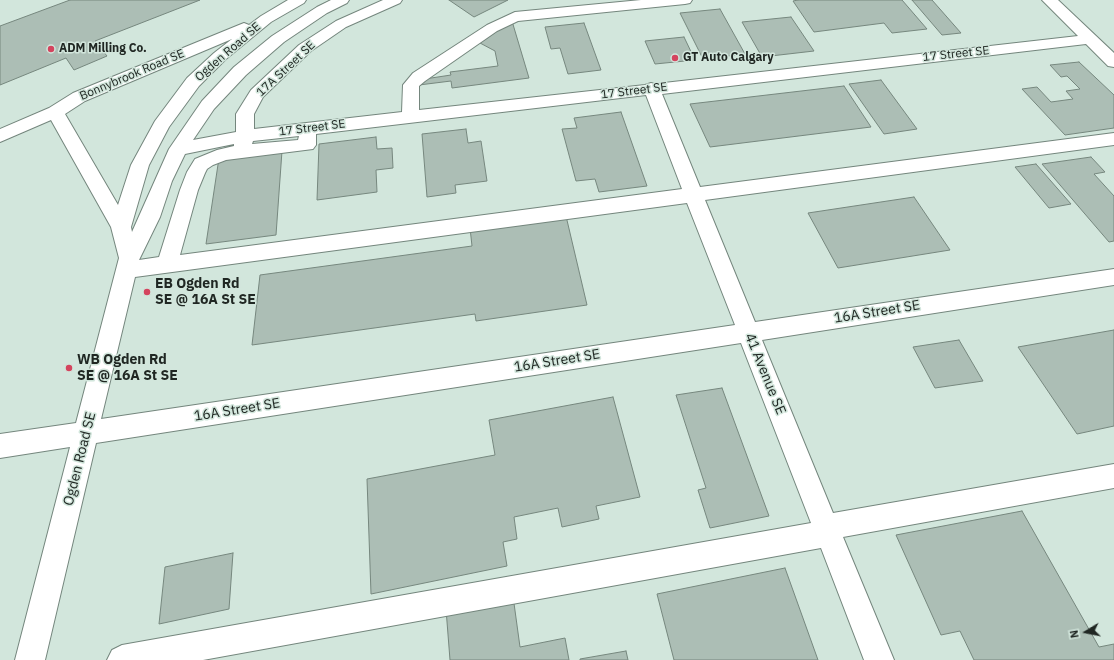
<!DOCTYPE html>
<style>
body{margin:0}
#map{position:relative;width:1114px;height:660px;overflow:hidden;background:#d2e6dc;font-family:"IBM Plex Sans",sans-serif}
canvas{display:block}
.north{position:absolute;left:1066px;top:612px;width:40px;height:40px;-webkit-text-stroke:3px #d2e6dc;paint-order:stroke;rotate:260deg;font-size:11px;font-weight:700;line-height:16px;text-align:center;color:#202723}
.north::after{content:'';display:block;margin:auto;width:14px;height:18px;background:#202723;clip-path:polygon(50% 0,100% 100%,50% 72%,0 100%)}
</style>
<div id="map">
<canvas width="1114" height="660"></canvas>
<div class="north">N</div>
</div>
<script>
const g = document.querySelector('canvas').getContext('2d');
g.lineJoin = 'round';
function fillPath(path, color) {
  g.fillStyle = color;
  g.fill(path, 'evenodd');
}
function toPath(rows) {
  const path = new Path2D();
  for (const r of rows) {
    path.moveTo(r[0], r[1]);
    for (let i = 2; i < r.length; i += 2) path.lineTo(r[i], r[i + 1]);
  }
  return path;
}
function strokePath(path, color, width, dash) {
  g.strokeStyle = color;
  g.lineWidth = width;
  g.lineCap = dash ? 'butt' : 'round';
  g.setLineDash(dash || []);
  g.stroke(path);
}
function label(font, color, halo, rows, align = 'center') {
  g.font = font + ' "IBM Plex Sans",sans-serif';
  g.lineWidth = 3;
  g.setLineDash([]);
  g.textBaseline = 'middle';
  g.strokeStyle = halo;
  g.fillStyle = color;
  for (const [text, x, y, turn = 0] of rows) {
    g.save();
    g.translate(x, y);
    g.rotate((+turn || 0) * Math.PI / 180);
    g.textAlign = isNaN(turn) ? turn : align;
    if (halo) g.strokeText(text, 0, 0);
    g.fillText(text, 0, 0);
    g.restore();
  }
}
const building = toPath([
 [70,0,200,0,95,41,107,56,74,70,66,58,0,85,0,26,70,0],
 [449,0,508,0,474,17,449,0],
 [798,0,902,0,927,29,892,33,884,23,814,32,793,1,798,0],
 [912,0,932,0,961,33,942,35,912,0],
 [720,9,745,54,703,59,680,13,720,9],
 [791,17,814,51,762,57,742,22,791,17],
 [512,21,529,78,452,88,451,81,419,85,418,80,451,75,450,72,498,66,495,51,480,43,512,21],
 [584,23,601,70,568,74,560,48,551,49,545,27,584,23],
 [684,37,695,60,655,64,645,41,684,37],
 [1079,62,1114,95,1114,128,1065,135,1022,89,1037,87,1051,102,1073,99,1066,91,1080,89,1067,76,1061,77,1050,65,1079,62],
 [881,80,917,129,884,134,849,84,881,80],
 [844,86,871,127,710,147,690,104,844,86],
 [621,112,647,186,599,192,595,179,576,181,562,129,577,128,574,118,621,112],
 [466,129,468,143,481,141,487,181,455,185,456,193,427,197,422,134,466,129],
 [376,137,377,149,392,148,393,168,376,170,377,192,317,200,319,144,376,137],
 [282,151,276,235,206,244,219,158,282,151],
 [1091,157,1105,172,1094,174,1114,196,1114,241,1109,242,1042,164,1091,157],
 [1036,164,1071,204,1049,208,1015,167,1036,164],
 [914,197,950,250,838,268,808,213,914,197],
 [566,216,587,305,476,321,475,314,252,345,260,275,472,246,470,228,566,216],
 [1114,330,1114,426,1077,434,1018,347,1114,330],
 [959,340,983,381,935,388,913,347,959,340],
 [722,388,769,516,710,528,698,490,706,488,676,395,722,388],
 [613,397,640,497,596,506,599,519,562,527,558,508,514,517,517,539,503,542,507,566,371,594,367,479,495,455,489,420,613,397],
 [1022,511,1099,647,1114,644,1114,660,974,660,960,631,941,635,896,535,1022,511],
 [233,553,229,609,159,624,165,567,233,553],
 [785,568,818,660,674,660,657,594,785,568],
 [513,596,520,647,565,638,569,660,450,660,446,609,513,596],
 [626,651,628,660,580,660,580,659,626,651]
]);
fillPath(building, '#acbeb5');
strokePath(building, '#76877e', 1);
const minor = toPath([
 [288,0,306,0,304,3,271,22,226,59,199,86,169,127,149,165,131,227,132,232,169,149,202,101,234,67,272,36,317,7,331,0,349,0,347,3,327,13,284,42,246,75,214,109,193,140,236,132,236,114,251,90,299,45,336,21,383,0,402,0,400,3,346,27,311,51,263,97,254,114,254,129,402,112,403,85,413,73,487,25,515,12,641,0,692,0,690,3,685,4,518,21,497,31,425,81,419,86,419,110,645,85,651,83,655,84,1078,36,1042,0,1058,0,1114,53,1114,67,1108,66,1086,44,662,94,700,187,1114,133,1114,145,705,200,755,322,1114,269,1114,285,762,340,833,513,1114,464,1114,488,843,537,894,660,864,660,821,548,203,660,107,660,112,650,122,645,811,523,741,343,96,443,45,660,15,660,70,447,0,458,0,434,76,423,119,258,111,227,51,120,0,142,0,129,49,108,73,93,239,25,244,23,249,25,261,16,288,0],
 [232,39,214,53,187,78,155,121,131,165,118,205,65,114,85,101,232,39],
 [646,95,682,189,180,255,198,190,205,173,207,169,213,165,226,160,313,149,316,145,316,134,646,95],
 [299,136,298,140,252,144,253,141,299,136],
 [234,144,234,146,217,150,195,159,187,172,180,190,159,257,139,260,160,217,172,181,185,154,234,144],
 [687,203,735,325,101,419,135,277,687,203]
]);
strokePath(minor, '#74867d', 2);
fillPath(minor, '#fff');
for (const [x, y, r, color] of [
 [51,49,4,"#d4445e"],
 [675,58,4,"#d4445e"],
 [147,292,4,"#d4445e"],
 [69,368,4,"#d4445e"]
]) {
  const dot = new Path2D();
  dot.arc(x, y, r, 0, 2 * Math.PI);
  g.fillStyle = color;
  g.fill(dot);
  strokePath(dot, '#d2e6dc', 1.5);
}
label('bold 12px', '#202723', '#d2e6dc', [
 ["ADM Milling Co.",59,49],
 ["GT Auto Calgary",683,58]
], 'left');
label('12px', '#202723', '#d2e6dc', [
 ["Ogden Road SE",228,52,-41],
 ["17 Street SE",956,54,-6],
 ["17A Street SE",286,69,-43],
 ["Bonnybrook Road SE",132,75,-23],
 ["17 Street SE",634,91,-7],
 ["17 Street SE",312,128,-7]
]);
label('bold 14px', '#202723', '#d2e6dc', [
 ["EB Ogden Rd",155,284],
 ["SE @ 16A St SE",155,300],
 ["WB Ogden Rd",77,360],
 ["SE @ 16A St SE",77,376]
], 'left');
label('14px', '#202723', '#d2e6dc', [
 ["16A Street SE",877,312,-9],
 ["16A Street SE",557,361,-9],
 ["41 Avenue SE",765,374,68],
 ["16A Street SE",237,410,-9],
 ["Ogden Road SE",80,459,-76]
]);
</script>
